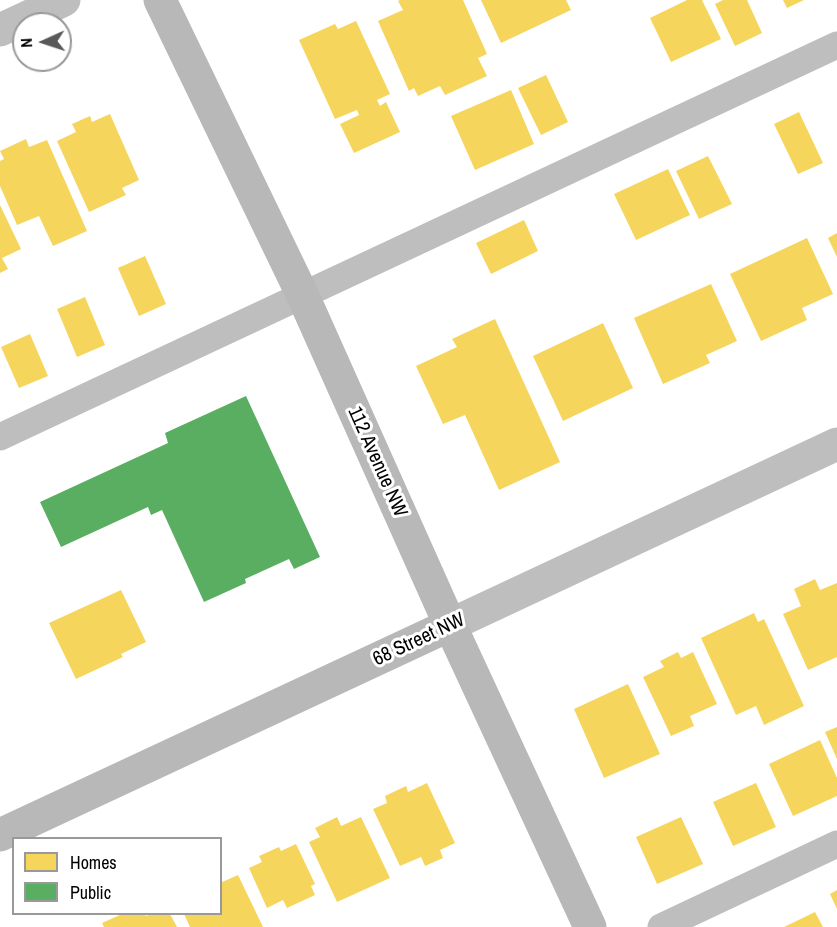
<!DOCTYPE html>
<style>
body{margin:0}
#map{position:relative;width:837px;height:927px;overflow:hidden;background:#fff;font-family:"Archivo Narrow",sans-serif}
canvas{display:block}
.legend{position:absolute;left:12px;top:837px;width:210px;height:78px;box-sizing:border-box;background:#fff;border:2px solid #999;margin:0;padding:8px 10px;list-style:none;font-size:18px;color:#000}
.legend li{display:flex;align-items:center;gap:12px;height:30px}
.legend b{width:30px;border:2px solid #999}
.north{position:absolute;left:12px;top:12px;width:60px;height:60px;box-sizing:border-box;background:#fff;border:2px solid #999;border-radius:50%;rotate:267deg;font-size:16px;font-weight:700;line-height:24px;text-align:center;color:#000}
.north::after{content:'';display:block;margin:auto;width:21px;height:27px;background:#595959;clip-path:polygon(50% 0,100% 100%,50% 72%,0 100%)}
</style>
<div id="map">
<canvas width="837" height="927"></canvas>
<ul class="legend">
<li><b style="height:16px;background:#f6d55c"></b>Homes</li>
<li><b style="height:16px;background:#5aae61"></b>Public</li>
</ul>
<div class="north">N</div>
</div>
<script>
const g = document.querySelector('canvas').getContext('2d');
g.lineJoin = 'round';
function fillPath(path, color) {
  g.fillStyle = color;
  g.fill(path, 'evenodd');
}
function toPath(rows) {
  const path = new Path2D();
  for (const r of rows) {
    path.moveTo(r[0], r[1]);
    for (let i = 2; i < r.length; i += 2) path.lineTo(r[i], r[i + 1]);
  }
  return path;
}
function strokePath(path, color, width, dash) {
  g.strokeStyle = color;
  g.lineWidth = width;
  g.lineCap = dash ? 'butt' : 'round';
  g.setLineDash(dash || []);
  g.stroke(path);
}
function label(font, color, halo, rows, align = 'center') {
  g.font = font + ' "Archivo Narrow",sans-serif';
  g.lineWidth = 6;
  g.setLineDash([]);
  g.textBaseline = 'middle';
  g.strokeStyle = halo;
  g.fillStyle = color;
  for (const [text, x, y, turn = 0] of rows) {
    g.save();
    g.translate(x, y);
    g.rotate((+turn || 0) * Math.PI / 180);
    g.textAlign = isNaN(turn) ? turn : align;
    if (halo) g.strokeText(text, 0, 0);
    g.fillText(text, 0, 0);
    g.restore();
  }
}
fillPath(toPath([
 [400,0,463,0,487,54,478,58,487,76,445,95,440,86,418,96,414,88,409,91,378,21,403,10,398,1],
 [481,0,566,0,571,10,501,43],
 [687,0,702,0,721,39,671,62,650,18],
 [723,0,747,0,762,33,735,46,715,4],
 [783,0,804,0,787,8],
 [356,21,390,94,377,100,380,106,386,102,400,132,354,153,340,124,359,115,357,110,335,119,299,40,335,24,338,29],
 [546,75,568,122,541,135,518,88],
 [511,90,534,144,475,170,451,116],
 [799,112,823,163,798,174,774,124],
 [110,114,139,180,122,188,126,195,89,212,57,141,76,132,72,124,90,116,92,122],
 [26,139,29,147,47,140,87,231,53,246,39,216,17,225,0,186,0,161,4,159,0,151],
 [708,156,732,204,699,219,676,171],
 [668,169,690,215,636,240,614,194],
 [0,205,21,249,2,258,8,269,0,273],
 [524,220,538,251,491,274,476,243],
 [837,233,837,257,828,238],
 [807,238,833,294,802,308,807,320,761,341,730,274],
 [145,256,166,304,139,316,118,268],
 [711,284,737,341,706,355,710,363,663,384,634,318],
 [85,297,105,345,77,357,57,309],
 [495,319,560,462,499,490,465,415,443,424,416,366,457,347,452,339],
 [603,323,633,388,563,421,533,356],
 [30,334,48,376,19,388,1,347],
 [815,579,820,590,837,583,837,657,808,670,783,614,801,606,794,589],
 [121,590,146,642,121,654,123,657,76,679,49,623],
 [754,613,758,622,764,619,804,706,764,725,756,706,736,715,701,638],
 [678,652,681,658,693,652,717,704,690,716,694,726,671,736,643,677,664,667,660,661],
 [628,684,660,754,604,778,574,709],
 [837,727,837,759,825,732],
 [820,740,837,778,837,796,793,816,769,764],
 [427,783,455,843,440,850,443,858,425,866,421,857,400,866,373,809,387,803,385,796,406,786,408,792],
 [756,783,776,827,733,846,713,802],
 [337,817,341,826,361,817,390,878,337,902,309,842,320,837,315,828],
 [681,817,703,864,657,884,636,837],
 [296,844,315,884,311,886,315,895,287,908,283,900,267,908,249,868,262,862,259,856,279,847,281,851],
 [238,875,263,927,190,927,184,914,220,914,220,883],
 [837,890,837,909,830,894],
 [815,912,823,927,784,927],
 [122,914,145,914,146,916,151,914,170,914,177,927,104,927,102,923]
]), '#f6d55c');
fillPath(toPath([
 [246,396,320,557,294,569,289,559,245,579,246,583,204,602,162,510,151,515,148,507,61,547,40,502,168,443,165,433]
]), '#5aae61');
strokePath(toPath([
 [0,437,837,45],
 [661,927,837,844]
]), '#bebebe', 27);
strokePath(toPath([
 [0,30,64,0],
 [450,625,837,444]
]), '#bebebe', 33);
strokePath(toPath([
 [160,0,303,296,450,625,590,927],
 [0,835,450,625]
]), '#b8b8b8', 33);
label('20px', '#000', '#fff', [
 ["112 Avenue NW",377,462,66],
 ["68 Street NW",419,640,-25]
]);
</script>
